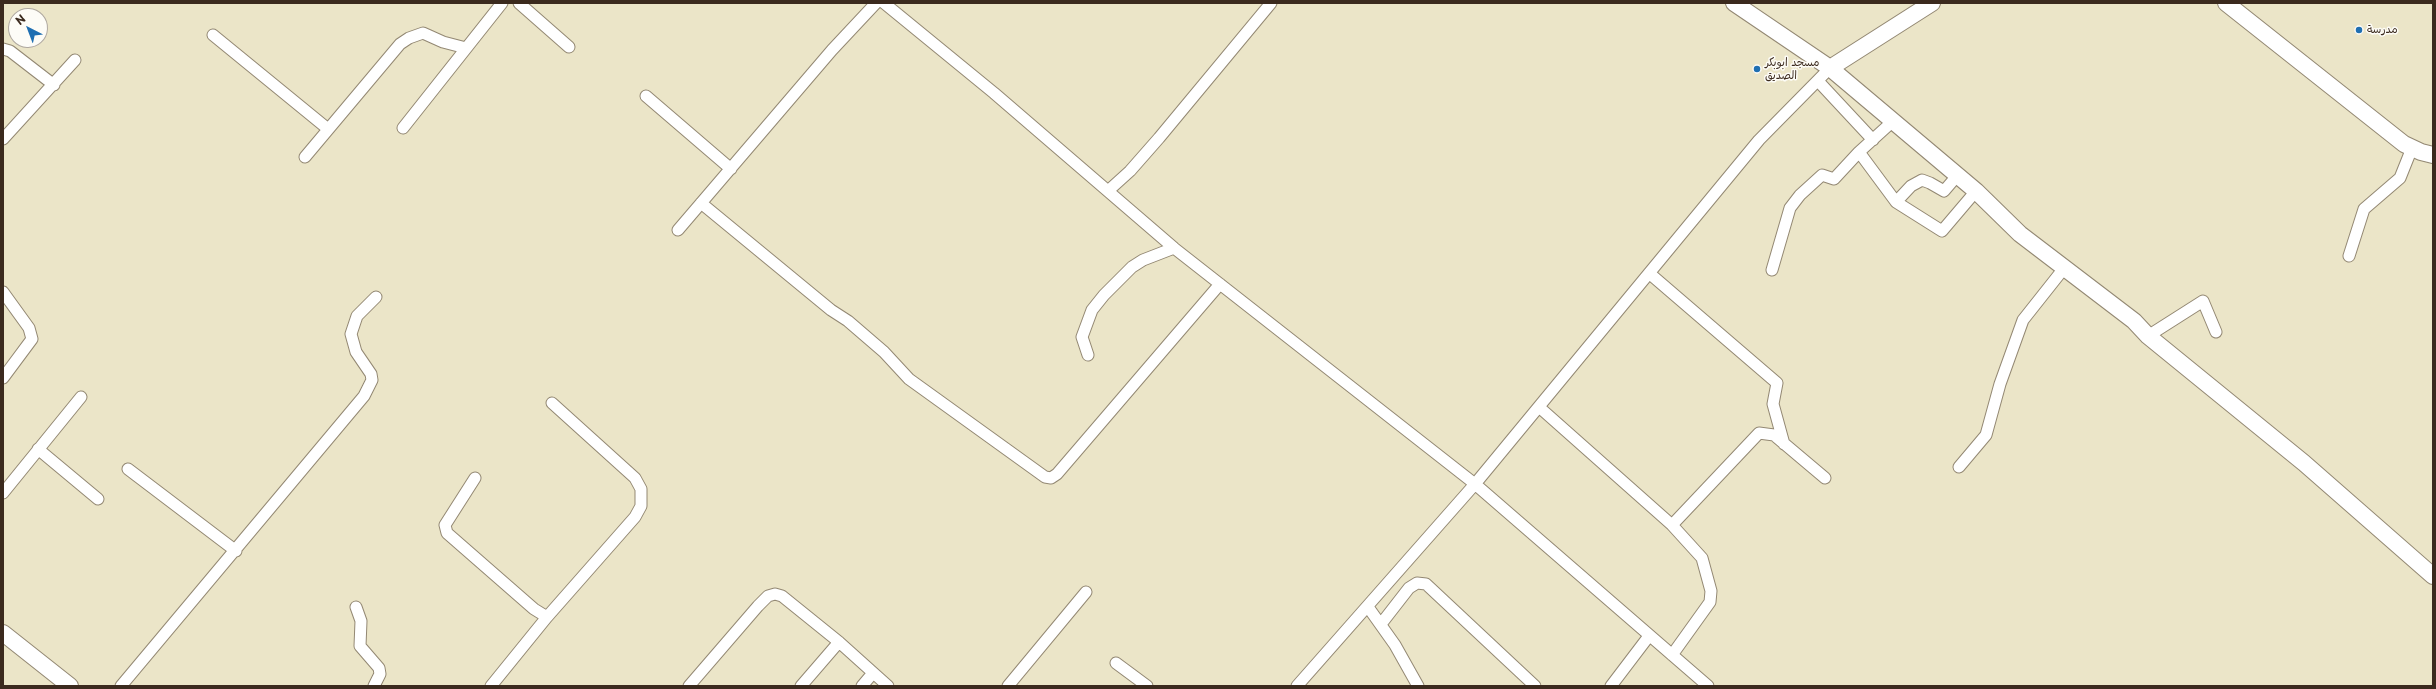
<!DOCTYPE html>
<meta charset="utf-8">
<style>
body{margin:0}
#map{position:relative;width:2436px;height:689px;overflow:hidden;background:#ebe5c8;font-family:"Playpen Sans",sans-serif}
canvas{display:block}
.frame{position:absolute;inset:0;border:4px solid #3b2a1e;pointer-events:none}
.north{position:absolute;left:8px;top:8px;width:40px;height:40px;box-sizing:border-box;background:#fdfcf7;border:1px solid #afa8a0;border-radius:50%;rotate:318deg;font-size:11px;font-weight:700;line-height:16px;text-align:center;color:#3b2a1e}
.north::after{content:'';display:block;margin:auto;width:14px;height:18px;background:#1f6fb2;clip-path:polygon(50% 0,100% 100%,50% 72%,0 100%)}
</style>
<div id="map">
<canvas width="2436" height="689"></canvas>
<div class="frame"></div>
<div class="north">N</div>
</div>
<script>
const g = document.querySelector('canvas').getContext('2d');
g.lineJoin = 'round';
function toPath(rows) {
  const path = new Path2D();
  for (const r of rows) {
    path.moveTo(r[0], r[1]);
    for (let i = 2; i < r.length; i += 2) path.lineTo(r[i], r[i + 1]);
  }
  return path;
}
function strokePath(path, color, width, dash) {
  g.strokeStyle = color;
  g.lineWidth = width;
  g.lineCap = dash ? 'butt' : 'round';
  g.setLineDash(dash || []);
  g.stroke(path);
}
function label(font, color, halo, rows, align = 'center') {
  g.font = font + ' "Playpen Sans","Playpen Sans Arabic",sans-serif';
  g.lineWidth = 3;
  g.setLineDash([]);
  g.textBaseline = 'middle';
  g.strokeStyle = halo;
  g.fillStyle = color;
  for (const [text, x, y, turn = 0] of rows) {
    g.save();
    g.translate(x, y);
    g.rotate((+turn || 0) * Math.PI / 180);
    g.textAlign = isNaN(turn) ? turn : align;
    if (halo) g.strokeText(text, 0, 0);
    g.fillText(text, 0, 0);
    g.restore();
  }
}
const street = toPath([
 [519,3,569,47],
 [884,3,994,93,1174,248,1475,484,1708,686],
 [213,35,328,129],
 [3,49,10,51,54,85],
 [1818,81,1873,140],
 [646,96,731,169],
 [1892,122,1859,152,1896,202],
 [403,128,502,3],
 [3,139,75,60],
 [305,157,400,44,409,38,423,33,443,42,466,48],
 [1956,177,1944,191,1930,183,1922,180,1911,186,1896,202,1942,231,1976,191],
 [1109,190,1130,171,1159,138,1271,3],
 [701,203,831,310,848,321,884,352,909,379,1045,477,1051,478,1057,474,1220,284],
 [678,230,832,50,876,3],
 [2349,256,2364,209,2400,178,2412,148],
 [1772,270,1790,208,1800,195,1822,175,1834,179,1859,152],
 [1649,273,1777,383,1773,404,1784,444],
 [3,292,29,328,32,339,3,378],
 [2148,336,2203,301,2216,332],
 [1088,355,1082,337,1092,310,1104,295,1132,267,1143,260,1174,248],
 [1539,407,1672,525,1702,558,1711,591,1710,602,1672,655],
 [38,449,98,499],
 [1959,467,1986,435,2000,384,2023,320,2065,267],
 [128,469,236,551],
 [475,478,445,525,447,533,534,609,547,617],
 [3,493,81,397],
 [1672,525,1759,433,1774,435,1825,478],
 [356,607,361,621,360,646,379,668,380,674,374,686],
 [1368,607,1395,645,1418,686],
 [1381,624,1409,588,1417,583,1426,584,1535,686],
 [1116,663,1147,686],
 [121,686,364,396,372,380,371,374,356,352,351,334,357,316,376,297],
 [491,686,547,617,635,517,641,506,641,489,635,478,552,403],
 [689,686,758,606,768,596,775,594,782,596,839,642,888,686],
 [801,686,839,642],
 [862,686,873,673],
 [1008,686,1086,592],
 [1297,686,1475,484,1759,140,1830,68],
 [1611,686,1649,636]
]);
const secondary = toPath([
 [1734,3,1830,68,1976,191,2020,234,2134,321,2148,336,2304,463,2433,576],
 [2226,3,2404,144,2421,152,2433,155],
 [1830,68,1932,3],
 [3,633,70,686]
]);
strokePath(street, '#938873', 13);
strokePath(secondary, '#938873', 18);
strokePath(street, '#fff', 11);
strokePath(secondary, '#fff', 16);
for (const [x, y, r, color] of [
 [2359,30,4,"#1f6fb2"],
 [1757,69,4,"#1f6fb2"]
]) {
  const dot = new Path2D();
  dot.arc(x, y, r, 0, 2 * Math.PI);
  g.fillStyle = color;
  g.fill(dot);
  strokePath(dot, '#fdfcf7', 1.5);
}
label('11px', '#3b2a1e', '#fdfcf7', [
 ["مدرسة",2367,30],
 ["مسجد ابوبكر",1765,63],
 ["الصديق",1765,76]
], 'left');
</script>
